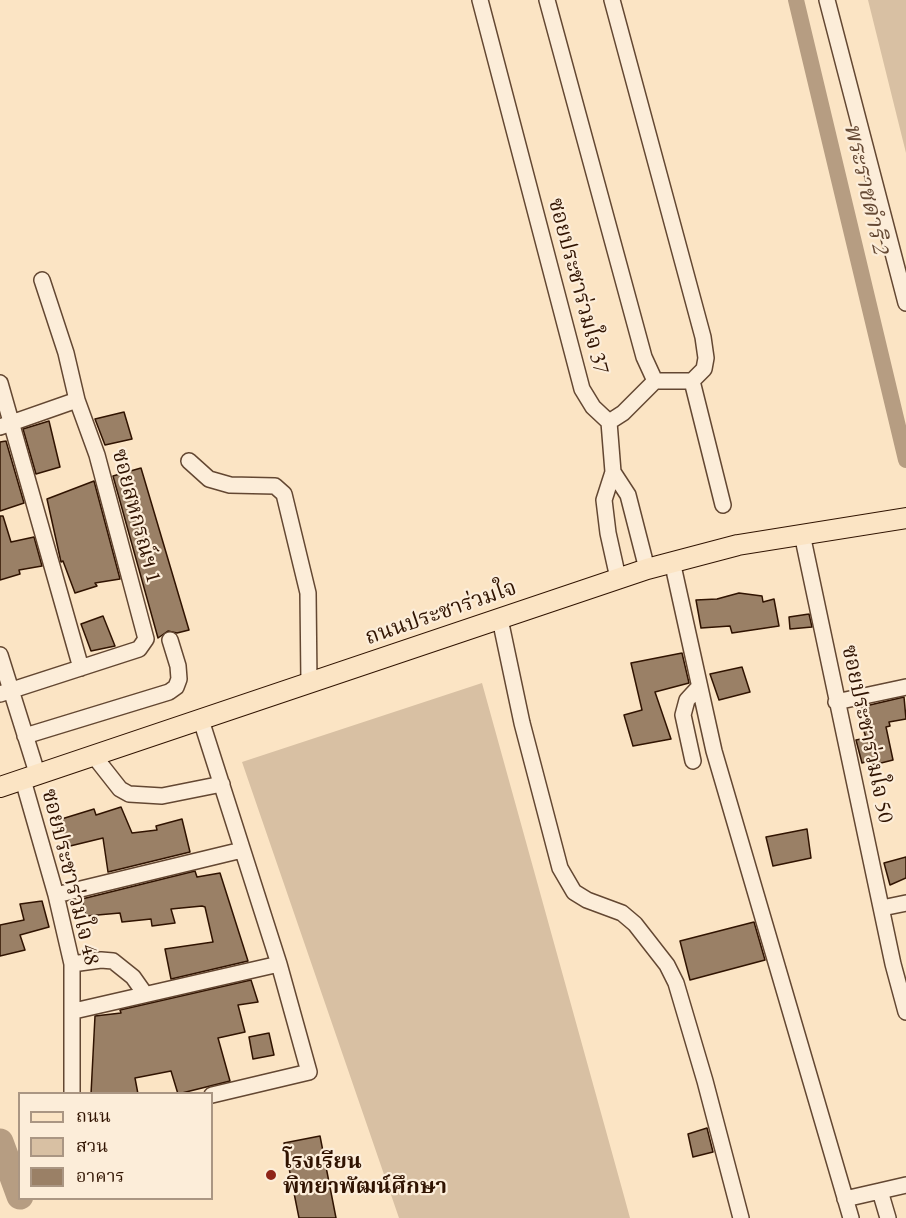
<!DOCTYPE html>
<meta charset="utf-8">
<style>
body{margin:0}
#map{position:relative;width:906px;height:1218px;overflow:hidden;background:#fbe4c4;font-family:"EB Garamond","Noto Serif Thai",serif}
canvas{display:block}
.legend{position:absolute;left:18px;top:1092px;width:195px;height:108px;box-sizing:border-box;background:#fcedd9;border:2px solid #aa9683;margin:0;padding:8px 10px;list-style:none;font-size:18px;color:#301301}
.legend li{display:flex;align-items:center;gap:12px;height:30px}
.legend b{width:30px;border:2px solid #aa9683}
</style>
<div id="map">
<canvas width="906" height="1218"></canvas>
<ul class="legend">
<li><b style="height:8px;background:#fbe4c4"></b>ถนน</li>
<li><b style="height:16px;background:#d8c0a3"></b>สวน</li>
<li><b style="height:16px;background:#9a8066"></b>อาคาร</li>
</ul>
</div>
<script>
const g = document.querySelector('canvas').getContext('2d');
g.lineJoin = 'round';
function fillPath(path, color) {
  g.fillStyle = color;
  g.fill(path, 'evenodd');
}
function toPath(rows) {
  const path = new Path2D();
  for (const r of rows) {
    path.moveTo(r[0], r[1]);
    for (let i = 2; i < r.length; i += 2) path.lineTo(r[i], r[i + 1]);
  }
  return path;
}
function strokePath(path, color, width, dash) {
  g.strokeStyle = color;
  g.lineWidth = width;
  g.lineCap = dash ? 'butt' : 'round';
  g.setLineDash(dash || []);
  g.stroke(path);
}
function label(font, color, halo, rows, align = 'center') {
  g.font = font + ' "EB Garamond","Noto Serif Thai",serif';
  g.lineWidth = 4.5;
  g.setLineDash([]);
  g.textBaseline = 'middle';
  g.strokeStyle = halo;
  g.fillStyle = color;
  for (const [text, x, y, turn = 0] of rows) {
    g.save();
    g.translate(x, y);
    g.rotate((+turn || 0) * Math.PI / 180);
    g.textAlign = isNaN(turn) ? turn : align;
    if (halo) g.strokeText(text, 0, 0);
    g.fillText(text, 0, 0);
    g.restore();
  }
}
fillPath(toPath([
 [868,0,906,0,906,153],
 [482,683,624,1196,630,1218,399,1218,242,762]
]), '#d8c0a3');
strokePath(toPath([
 [796,0,906,460]
]), '#b69d82', 16);
strokePath(toPath([
 [0,1142,20,1196]
]), '#b69d82', 27);
const building = toPath([
 [124,412,132,439,105,445,95,419,124,412],
 [49,421,60,467,36,474,23,429,49,421],
 [6,441,24,503,0,511,0,442,6,441],
 [141,468,189,630,177,633,168,631,158,638,113,476,141,468],
 [94,481,120,579,95,583,97,586,75,593,63,561,61,562,47,499,94,481],
 [0,516,3,516,11,542,34,537,42,566,19,570,20,574,0,580,0,516],
 [739,593,762,596,763,602,774,599,779,626,732,633,730,626,701,628,696,600,717,599,739,593],
 [809,614,812,627,790,629,789,617,809,614],
 [103,616,115,646,91,651,81,624,103,616],
 [682,653,689,683,655,692,671,739,633,746,624,715,642,710,631,663,682,653],
 [742,667,750,692,719,700,710,674,742,667],
 [904,697,906,719,889,722,890,726,886,727,893,760,873,765,871,760,862,763,856,740,866,738,857,708,904,697],
 [121,807,132,833,157,830,156,826,182,819,190,852,108,872,103,838,66,847,55,821,94,809,96,815,121,807],
 [807,829,811,858,773,866,766,837,807,829],
 [906,857,906,878,890,885,884,863,906,857],
 [195,871,197,877,220,873,248,961,171,979,165,949,213,942,205,907,202,906,171,909,175,923,152,926,151,919,122,922,120,913,86,916,82,899,195,871],
 [42,901,49,927,20,935,25,950,0,956,0,925,24,920,20,904,42,901],
 [754,922,765,960,690,980,680,941,754,922],
 [251,980,258,1002,238,1005,245,1032,218,1038,230,1081,178,1094,171,1071,135,1078,138,1094,91,1094,95,1016,121,1013,120,1010,251,980],
 [269,1033,274,1055,253,1059,249,1037,269,1033],
 [707,1128,713,1152,693,1157,688,1134,707,1128],
 [320,1136,336,1218,299,1218,284,1143,320,1136]
]);
fillPath(building, '#9a8066');
strokePath(building, '#301301', 1.5);
const minor = toPath([
 [480,0,582,389,593,407,609,422,613,472,604,500,608,533,618,578],
 [547,0,644,357,655,381,623,413,609,422],
 [612,0,703,337,706,358,704,369,692,381],
 [827,0,906,303],
 [655,381,692,381,723,505],
 [0,383,81,668],
 [0,427,77,400],
 [189,461,209,479,230,485,275,486,284,494,308,593,309,683],
 [613,472,628,495,647,569],
 [802,534,893,964,906,1012],
 [672,561,714,751,851,1218],
 [500,619,522,723,560,868,574,892,587,900,622,913,635,924,667,965,676,983,705,1081,741,1218],
 [0,655,38,776],
 [0,694,139,649,146,639,97,455,77,400,66,353,42,280],
 [836,702,906,687],
 [201,720,279,964,309,1072,212,1095],
 [25,736,169,692,176,687,179,679,178,666,170,640],
 [94,756,120,789,129,794,162,796,222,784],
 [693,761,683,715,687,700,698,688],
 [23,780,56,895,72,964,72,1094],
 [56,895,242,850],
 [882,908,906,903],
 [72,964,101,960,113,961,133,977,145,994],
 [74,1011,279,964],
 [880,1191,906,1185],
 [845,1199,880,1191,888,1218]
]);
const major = toPath([
 [0,787,647,569,738,545,906,518]
]);
strokePath(minor, '#634732', 18);
strokePath(major, '#301301', 22);
strokePath(minor, '#fcedd9', 15);
strokePath(major, '#fbe4c4', 20);
for (const [x, y, r, color] of [
 [271,1175,6,"#8f2418"]
]) {
  const dot = new Path2D();
  dot.arc(x, y, r, 0, 2 * Math.PI);
  g.fillStyle = color;
  g.fill(dot);
  strokePath(dot, '#fcedd9', 2);
}
label('22px', '#301301', '#fcedd9', [
 ["ซอยประชาร่วมใจ 37",578,286,75],
 ["ซอยสหกรณ์ฯ 1",136,516,75],
 ["ถนนประชาร่วมใจ",441,613,-19],
 ["ซอยประชาร่วมใจ 50",867,734,78],
 ["ซอยประชาร่วมใจ 48",70,877,76]
]);
label('bold 22px', '#301301', '#fcedd9', [
 ["โรงเรียน",283,1162],
 ["พิทยาพัฒน์ศึกษา",283,1187]
], 'left');
label('italic 24px', '#664a35', '#fcedd9', [
 ["พระราชดำริ 2",866,189,77]
]);
</script>
